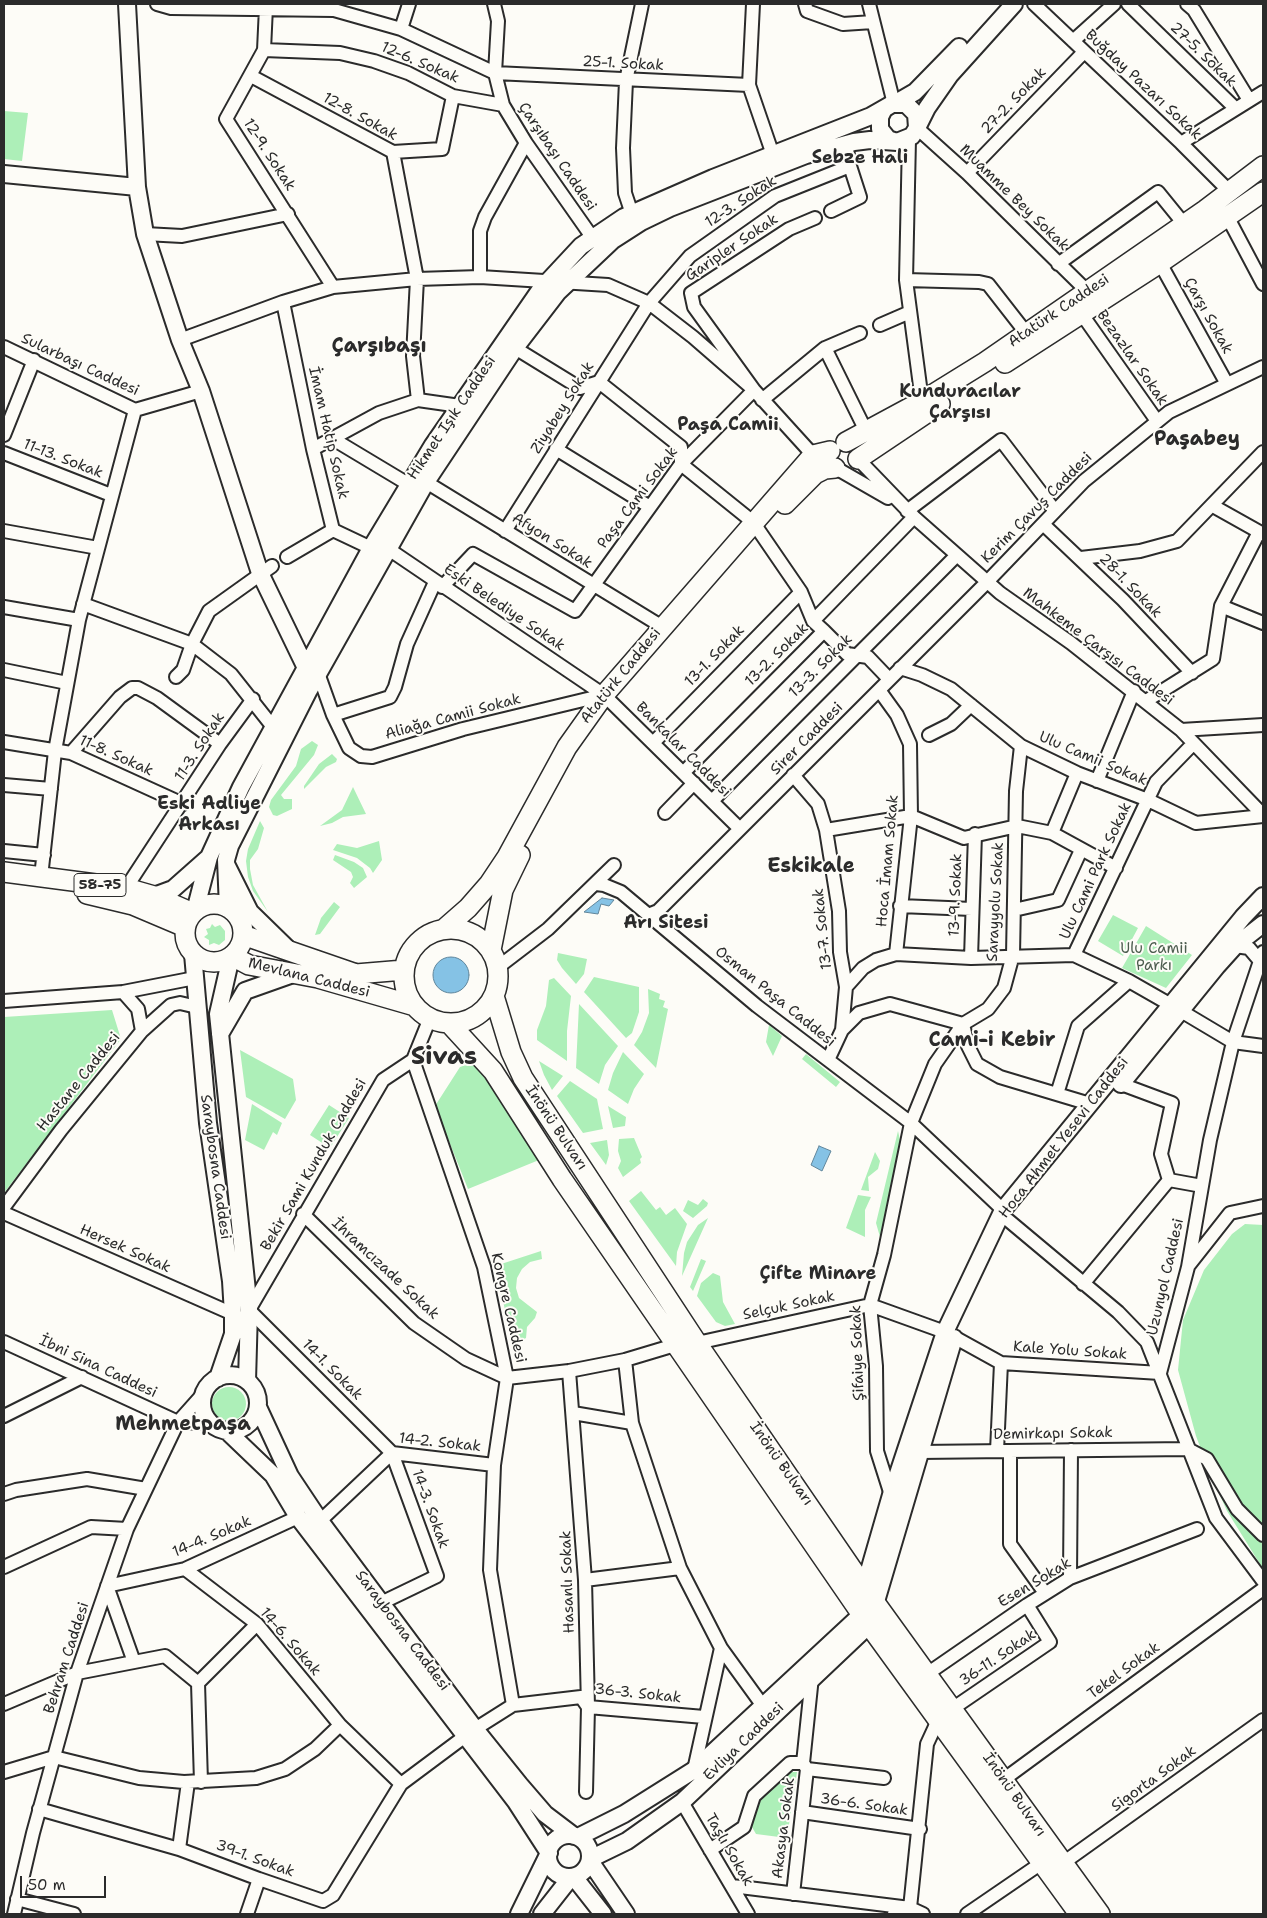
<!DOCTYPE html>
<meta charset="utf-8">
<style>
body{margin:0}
#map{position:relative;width:1267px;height:1918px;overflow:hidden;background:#fdfcf7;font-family:"Shantell Sans",sans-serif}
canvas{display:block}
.frame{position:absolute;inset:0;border:5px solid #2b2b2b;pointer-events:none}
.scale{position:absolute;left:20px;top:1876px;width:86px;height:22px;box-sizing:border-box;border:2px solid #2b2b2b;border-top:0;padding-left:6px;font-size:15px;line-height:18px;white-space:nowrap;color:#2b2b2b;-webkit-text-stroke:4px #fdfcf7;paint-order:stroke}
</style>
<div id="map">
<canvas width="1267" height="1918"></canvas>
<div class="frame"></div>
<div class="scale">50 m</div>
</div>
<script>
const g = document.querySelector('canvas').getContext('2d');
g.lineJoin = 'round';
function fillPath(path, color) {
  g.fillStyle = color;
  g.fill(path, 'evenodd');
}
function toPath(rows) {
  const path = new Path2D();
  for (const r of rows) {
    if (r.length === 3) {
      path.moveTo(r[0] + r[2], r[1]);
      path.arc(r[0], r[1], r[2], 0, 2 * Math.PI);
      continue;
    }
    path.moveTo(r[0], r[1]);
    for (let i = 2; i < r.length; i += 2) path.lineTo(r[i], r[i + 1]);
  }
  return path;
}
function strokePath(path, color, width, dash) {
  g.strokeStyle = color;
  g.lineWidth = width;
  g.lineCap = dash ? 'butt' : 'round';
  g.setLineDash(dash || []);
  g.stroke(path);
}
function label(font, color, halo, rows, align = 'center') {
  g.font = font + ' "Shantell Sans",sans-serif';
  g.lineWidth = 4;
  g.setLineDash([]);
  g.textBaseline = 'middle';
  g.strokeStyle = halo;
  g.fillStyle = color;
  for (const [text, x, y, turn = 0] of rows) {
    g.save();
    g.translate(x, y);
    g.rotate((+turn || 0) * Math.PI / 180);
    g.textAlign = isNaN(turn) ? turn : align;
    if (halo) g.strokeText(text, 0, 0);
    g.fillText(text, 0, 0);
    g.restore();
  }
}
fillPath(toPath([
 [4,111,28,113,22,161,4,159],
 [312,741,318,745,314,755,281,795,284,799,292,799,292,809,277,816,273,815,269,807,271,800,296,766,301,749],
 [332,754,337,759,336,762,326,767,304,789,304,786,319,764],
 [353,787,366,814,343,817,332,823,320,826,342,810],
 [260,821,264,828,258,849,250,860,250,869,253,885,268,912,253,891,248,877,246,861,248,849],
 [379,841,382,860,373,873,370,868,357,858,333,850,337,844,357,848],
 [335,855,354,862,363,868,367,877,354,888,350,883,353,877,351,872,333,860],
 [334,902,340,907,320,934,315,935,321,918],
 [1113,915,1138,928,1123,956,1098,941],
 [212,924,215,927,220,925,225,931,225,940,219,945,214,943,209,945,209,940,204,937,208,934,206,929,210,928],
 [1146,926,1192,955,1166,988,1122,968],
 [558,953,587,959,584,974,576,984,562,968,557,960],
 [594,977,639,987,639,1012,632,1033,626,1038,584,992],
 [554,978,571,996,567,1031,567,1061,537,1040,537,1030,546,1006,549,980],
 [648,989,660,994,659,999,665,1001,663,1007,668,1009,656,1068,634,1045,642,1032,649,1013],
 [579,1004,618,1046,605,1065,599,1084,576,1068],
 [112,1010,121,1039,4,1193,4,1017],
 [769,1025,782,1036,773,1056,766,1042],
 [240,1050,293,1079,296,1100,285,1119,246,1097],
 [623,1052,644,1074,634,1089,628,1104,608,1090,613,1073],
 [806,1054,840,1082,836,1087,802,1059],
 [539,1061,563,1076,552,1090,544,1075],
 [472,1063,483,1075,524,1134,539,1160,468,1189,435,1106,460,1067],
 [570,1081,597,1099,603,1129,583,1133,557,1096],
 [252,1104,282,1123,277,1135,273,1132,264,1150,245,1140],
 [329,1105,349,1118,330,1148,310,1135],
 [608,1106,626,1117,625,1126,613,1128],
 [898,1131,902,1149,882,1244,876,1223],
 [634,1138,642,1157,640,1159,641,1163,623,1177,618,1168,621,1161,618,1151,619,1139],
 [607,1140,609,1155,606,1165,590,1143],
 [875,1152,880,1161,878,1169,868,1177,869,1191,861,1190],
 [641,1191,656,1210,660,1207,666,1215,675,1208,687,1224,677,1252,676,1266,629,1201],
 [858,1195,871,1197,865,1210,865,1237,846,1228],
 [703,1199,708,1203,707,1206,693,1218,683,1211,688,1200,698,1205],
 [708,1218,682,1276,684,1253,687,1242,698,1225],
 [1245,1224,1263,1225,1263,1569,1227,1511,1209,1471,1196,1436,1178,1370,1183,1320,1204,1270,1232,1234],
 [541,1251,542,1259,530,1262,522,1269,517,1278,516,1288,519,1298,537,1312,535,1318,527,1327,526,1338,513,1345,495,1266],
 [701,1259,706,1261,693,1291,690,1287],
 [713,1273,720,1276,723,1302,735,1324,725,1326,716,1322,697,1296,701,1283],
 [229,1404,17],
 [789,1772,797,1772,787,1838,756,1834,752,1827,758,1802]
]), '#adefb8');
const water = toPath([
 [602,898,614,900,609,906,601,904,598,914,584,912,602,898],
 [451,975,18],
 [819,1146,831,1151,822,1171,811,1165,819,1146]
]);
fillPath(water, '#85c2e5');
strokePath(water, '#61869b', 1);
const street = toPath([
 [157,4,171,8,334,10,401,29,495,73,749,85],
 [494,4,498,21,495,73,503,105,526,143,592,237],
 [753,4,749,85,773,155],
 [805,4,807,11,843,24,873,22],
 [869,4,894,104],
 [1034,4,1181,143,1229,191],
 [1128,4,1235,108],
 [1187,4,1194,10,1249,100],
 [266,7,264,50,226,119,333,287],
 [401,29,409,4],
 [1073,41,1114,4],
 [264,50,340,53,374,61,408,73,453,96,503,105],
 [251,76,393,152,417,279,413,356,418,400],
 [917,128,967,173,1088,292],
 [909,139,906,280,922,401],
 [1181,143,1263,92],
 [393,152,442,149,453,96],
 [967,173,1084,52],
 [831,211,860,197,850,166],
 [632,214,625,193,623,148,626,81,642,4],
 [1227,216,1263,284],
 [145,234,182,236,288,214],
 [1160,263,1227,384],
 [1058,264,1158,192,1184,224],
 [480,277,480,231,485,217,526,143],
 [906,280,979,282,988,284,1027,334],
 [283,302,313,449,333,530,371,548],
 [1081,313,1157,421],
 [880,325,910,312],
 [180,340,283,302,333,287,417,279,480,277,608,285,649,303,693,337,754,390,813,455],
 [4,347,135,410,201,391],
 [515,348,580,388,599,382,681,447,681,464,753,522,801,592,813,621],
 [825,348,866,431],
 [762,400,825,348,860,333],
 [4,435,34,360],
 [333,439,408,484],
 [313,449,379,413,418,400,460,406],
 [556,449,650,507],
 [4,453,111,495],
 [858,459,914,517,1000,593,1071,643,1181,730,1263,815],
 [841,471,888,498],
 [426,482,661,626],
 [1213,506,1263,534],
 [907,511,1001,440,1055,511],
 [1043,524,1123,600,1192,673],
 [4,531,98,548],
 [505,531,649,303,690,256,775,196,850,166,846,144],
 [387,548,604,695,740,829],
 [287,557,333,530],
 [1081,558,1140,551,1177,541,1263,452],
 [442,587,473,554,575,611,681,464,754,390,694,307,691,293,789,229,815,218],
 [83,604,192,644,231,674,273,727],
 [1221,606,1263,623],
 [4,607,79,620],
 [824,631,847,654,868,657,889,679],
 [900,668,922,675,951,689,1021,746,1077,773,1148,800,1196,823,1263,816],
 [4,670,67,683],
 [318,673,333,715,349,748,361,756,372,757,463,729,604,695],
 [176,677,183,670,192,644,209,611,272,566],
 [879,690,897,715,910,744,911,816,896,954],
 [1146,701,1213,659,1221,606,1259,532],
 [333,715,390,697,395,687,407,644,435,582],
 [1181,730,1263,725],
 [929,735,951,724,971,705],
 [4,742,71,753,183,804],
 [653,743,801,592],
 [71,753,120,697,132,688,138,688,157,698,220,744],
 [684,772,824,631,813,621,914,517],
 [793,775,818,804,826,830,839,911,840,952,846,987,842,1030],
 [1097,781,1134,691],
 [4,785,51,789],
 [712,801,956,556],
 [665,813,694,783],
 [826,830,911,816,964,838,1017,826,1052,833,1077,773],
 [1052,833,1116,868],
 [4,851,44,855],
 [41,877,55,751,79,620,135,410],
 [596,884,604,885,621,892,757,1006,911,1123,1003,1210],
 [126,888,220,744,253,699],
 [900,906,972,909],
 [1014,910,1058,900,1081,850],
 [648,915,658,911,987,582,1084,481,1169,412,1263,367],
 [1235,946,1249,948,1260,961],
 [1074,955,1156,782,1189,748],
 [971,958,975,834],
 [497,968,548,929,614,865],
 [846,987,863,968,876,960,896,954,971,958,1074,955,1129,981,1171,1005],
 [123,992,138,1009,142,1031],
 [4,1001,123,992,195,978],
 [1181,1011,1233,1042,1263,1046],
 [963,1024,968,1046,977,1064,1000,1077,1090,1104],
 [413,1060,484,1267,507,1378,494,1465,490,1570,513,1705,475,1729],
 [828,1060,842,1030,859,1013,890,1004,963,1024,988,1009,1004,988,1013,955,1016,791,1021,746],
 [1121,1084,1172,1103,1161,1154,1169,1180],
 [1057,1094,1078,1026,1129,981],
 [4,1207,61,1130,142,1031,171,1005,180,1003,197,1007],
 [4,1213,233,1314],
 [303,1214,414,1323,466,1359,507,1378,569,1371,625,1360,675,1345],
 [1008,1220,1118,1312,1147,1342,1216,1518,1263,1581],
 [1189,1265,1230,1213,1263,1206],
 [1083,1284,1169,1180,1202,1186],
 [954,1337,1001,1363,1160,1373],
 [4,1342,178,1422,209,1423],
 [697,1343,870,1305,945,1332],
 [625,1360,632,1423,680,1568,721,1648,763,1706],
 [569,1371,585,1580,588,1707,586,1792],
 [1160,1373,1188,1267,1210,1140,1233,1042,1263,952],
 [573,1413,632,1423],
 [4,1416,82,1377],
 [997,1451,1001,1363],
 [919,1452,1188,1449,1207,1459,1237,1509,1263,1535],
 [1010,1452,1010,1544,1045,1593],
 [4,1494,16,1490,87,1479,146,1489],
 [891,1495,877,1451,876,1366,870,1305,884,1255,911,1123,935,1064,963,1024],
 [320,1521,392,1453,494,1465],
 [4,1567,91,1527,127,1529],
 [185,1569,257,1624,340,1725],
 [1070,1578,1071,1450],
 [585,1580,680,1568],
 [381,1603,437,1576,392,1453,249,1310,383,1080,413,1060,430,1018],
 [134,1662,107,1586,185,1569,298,1517],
 [927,1674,1027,1605,1070,1578,1197,1529],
 [198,1683,257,1624],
 [4,1704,77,1673,165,1656,198,1683,201,1782],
 [513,1705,581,1697,588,1707,704,1717],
 [952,1709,1050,1642,1027,1605],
 [807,1769,884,1778],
 [694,1770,721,1648],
 [4,1772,54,1757,139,1778,184,1782,256,1778,285,1769,315,1749,340,1725,401,1784,464,1737],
 [1003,1780,1263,1589],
 [682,1802,748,1914],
 [39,1809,179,1849,259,1879,323,1901,333,1895,401,1784],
 [802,1812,920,1829],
 [179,1849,188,1782],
 [710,1850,744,1827,754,1796,790,1763,803,1763],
 [1063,1863,1263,1720],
 [732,1886,910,1908,923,1914],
 [793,1894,807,1769,803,1763,812,1677],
 [17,1899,74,1914],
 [14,1914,33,1833,77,1673,127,1529,178,1422,203,1394],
 [247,1914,259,1879],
 [894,1914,910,1908,927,1744,939,1718],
 [967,1914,1043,1862]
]);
const secondary = toPath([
 [127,4,137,187,145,234,180,340,201,391,260,573,305,666],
 [896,103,915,92,959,47],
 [917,128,916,114,906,104,892,104,884,109,880,117,880,129,888,139,897,142,912,136,917,128,927,108,950,75,1014,4],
 [4,174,137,187],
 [227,866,250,912,291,952],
 [154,896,173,889,208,858],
 [228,908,226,860,230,846,309,690,426,482,515,348,558,292,613,240,641,222,670,208,806,155,854,142,870,140,897,142],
 [195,911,209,857,241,787,371,548,433,445,540,290,581,246,624,217,713,178,871,116,892,104],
 [193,954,208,1123,231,1281,233,1314,233,1334,218,1378],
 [231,957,218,1014,249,1310,247,1381],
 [220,1034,245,991,293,974],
 [1121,1084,1217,966,1235,946,1263,924],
 [230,1403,28],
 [258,1407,290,1476,320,1521,475,1729,520,1785,545,1814,574,1836],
 [227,1431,273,1475,298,1517,516,1802,549,1853],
 [569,1856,21],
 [578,1837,624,1814,694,1770,862,1614,865,1585,891,1495,945,1332,1003,1210,1243,917,1263,896],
 [590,1859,627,1841,682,1802,869,1625,954,1338],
 [590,1861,626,1914],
 [574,1877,603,1914],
 [519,1914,548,1855],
 [542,1914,571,1877]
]);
const primary = toPath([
 [1005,363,1160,263,1263,192],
 [846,442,922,401,985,362,1205,210,1263,166],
 [858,459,940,404],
 [785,504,815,474,825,469,835,468],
 [4,872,126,888,154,896,193,913],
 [87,894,133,905,185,927],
 [214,933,29],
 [451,976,47],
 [444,929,468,908,489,884,507,857,567,747,604,695,813,455,830,451],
 [243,935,356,974,404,970],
 [491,950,503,890,520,855],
 [232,956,249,965,318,978,415,1006],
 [494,996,511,1052,523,1078,697,1343,874,1601,1100,1914],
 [449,1023,493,1071,562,1179,869,1625,1079,1914]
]);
strokePath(street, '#2b2b2b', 16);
strokePath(secondary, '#2b2b2b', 20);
strokePath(primary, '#2b2b2b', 22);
strokePath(street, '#fdfcf7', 12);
strokePath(secondary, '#fdfcf7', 16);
strokePath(primary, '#fdfcf7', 19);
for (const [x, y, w] of [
 [100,885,52]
]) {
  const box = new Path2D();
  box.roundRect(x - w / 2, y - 11.5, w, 23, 4);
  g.fillStyle = '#fdfcf7';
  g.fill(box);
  strokePath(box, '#2b2b2b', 1);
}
label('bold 14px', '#2b2b2b', null, [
 ["58-75",100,885]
]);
label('15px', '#2b2b2b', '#fdfcf7', [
 ["27-5. Sokak",1203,55,44],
 ["12-6. Sokak",420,63,23],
 ["25-1. Sokak",623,64,3],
 ["Buğday Pazarı Sokak",1143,85,43],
 ["27-2. Sokak",1014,101,-46],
 ["12-8. Sokak",360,117,29],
 ["12-9. Sokak",269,155,57],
 ["Çarşıbaşı Caddesi",557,157,56],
 ["Muamme Bey Sokak",1014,198,44],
 ["12-3. Sokak",741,202,-33],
 ["Garipler Sokak",732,248,-34],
 ["Atatürk Caddesi",1059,311,-34],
 ["Çarşı Sokak",1208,316,61],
 ["Bezazlar Sokak",1132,358,55],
 ["Sularbaşı Caddesi",80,365,25],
 ["Ziyabey Sokak",563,408,-58],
 ["Hikmet Işık Caddesi",452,418,-56],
 ["İmam Hatip Sokak",328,433,77],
 ["11-13. Sokak",63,459,21],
 ["Paşa Cami Sokak",638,498,-53],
 ["Kerim Çavuş Caddesi",1037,508,-45],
 ["Afyon Sokak",552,541,32],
 ["28-1. Sokak",1130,586,46],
 ["Eski Belediye Sokak",504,608,34],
 ["Mahkeme Çarşısı Caddesi",1098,647,37],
 ["13-2. Sokak",777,655,-45],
 ["13-1. Sokak",715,656,-46],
 ["13-3. Sokak",821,666,-45],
 ["Atatürk Caddesi",621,676,-51],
 ["Aliağa Camii Sokak",453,717,-15],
 ["Sirer Caddesi",807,739,-45],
 ["11-3. Sokak",200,747,-57],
 ["Bankalar Caddesi",683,750,45],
 ["11-8. Sokak",116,756,24],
 ["Ulu Camii Sokak",1093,759,23],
 ["Hoca İmam Sokak",888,861,-85],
 ["Ulu Cami Park Sokak",1096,871,-65],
 ["13-9. Sokak",956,895,-88],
 ["Sarayyolu Sokak",996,902,-87],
 ["13-7. Sokak",823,929,-96],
 ["Mevlana Caddesi",309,978,14],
 ["Osman Paşa Caddesi",775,997,39],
 ["Hastane Caddesi",79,1082,-51],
 ["İnönü Bulvarı",556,1128,56],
 ["Hoca Ahmet Yesevi Caddesi",1064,1138,-52],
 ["Bekir Sami Kunduk Caddesi",314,1165,-60],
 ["Saraybosna Caddesi",215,1167,82],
 ["Hersek Sokak",125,1249,24],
 ["İhramcızade Sokak",385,1269,43],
 ["Uzunyol Caddesi",1166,1277,-77],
 ["Selçuk Sokak",789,1306,-12],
 ["Kongre Caddesi",508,1308,77],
 ["Kale Yolu Sokak",1070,1351,4],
 ["Şifaiye Sokak",858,1353,-92],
 ["İbni Sina Caddesi",98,1367,25],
 ["14-1. Sokak",332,1370,45],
 ["Demirkapı Sokak",1053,1434,-1],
 ["14-2. Sokak",440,1443,6],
 ["İnönü Bulvarı",781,1464,55],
 ["14-3. Sokak",430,1509,70],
 ["14-4. Sokak",212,1537,-23],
 ["Hasanlı Sokak",568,1582,-92],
 ["Esen Sokak",1035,1583,-31],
 ["Saraybosna Caddesi",402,1631,53],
 ["14-6. Sokak",290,1642,49],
 ["Behram Caddesi",67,1658,-72],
 ["36-11. Sokak",998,1658,-34],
 ["Tekel Sokak",1124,1671,-36],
 ["36-3. Sokak",638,1694,6],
 ["Evliya Caddesi",744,1742,-44],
 ["Sigorta Sokak",1154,1779,-36],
 ["İnönü Bulvarı",1014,1795,55],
 ["36-6. Sokak",864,1805,8],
 ["Akasya Sokak",784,1828,-83],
 ["Taşlı Sokak",729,1850,60],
 ["39-1. Sokak",255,1859,20]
]);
label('15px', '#4c5c4e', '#fdfcf7', [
 ["Ulu Camii",1154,949],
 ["Parkı",1154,966]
]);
label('bold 18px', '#2b2b2b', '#fdfcf7', [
 ["Sebze Hali",860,158],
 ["Kunduracılar",960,392],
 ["Çarşısı",960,413],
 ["Paşa Camii",728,425],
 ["Eski Adliye",209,804],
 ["Arkası",209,825],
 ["Arı Sitesi",666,923],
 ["Çifte Minare",818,1274]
]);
label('bold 20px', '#2b2b2b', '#fdfcf7', [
 ["Çarşıbaşı",379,347],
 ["Paşabey",1197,440],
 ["Eskikale",811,867],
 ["Cami-i Kebir",992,1041],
 ["Mehmetpaşa",183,1425]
]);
label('bold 25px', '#2b2b2b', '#fdfcf7', [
 ["Sivas",444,1057]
]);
</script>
